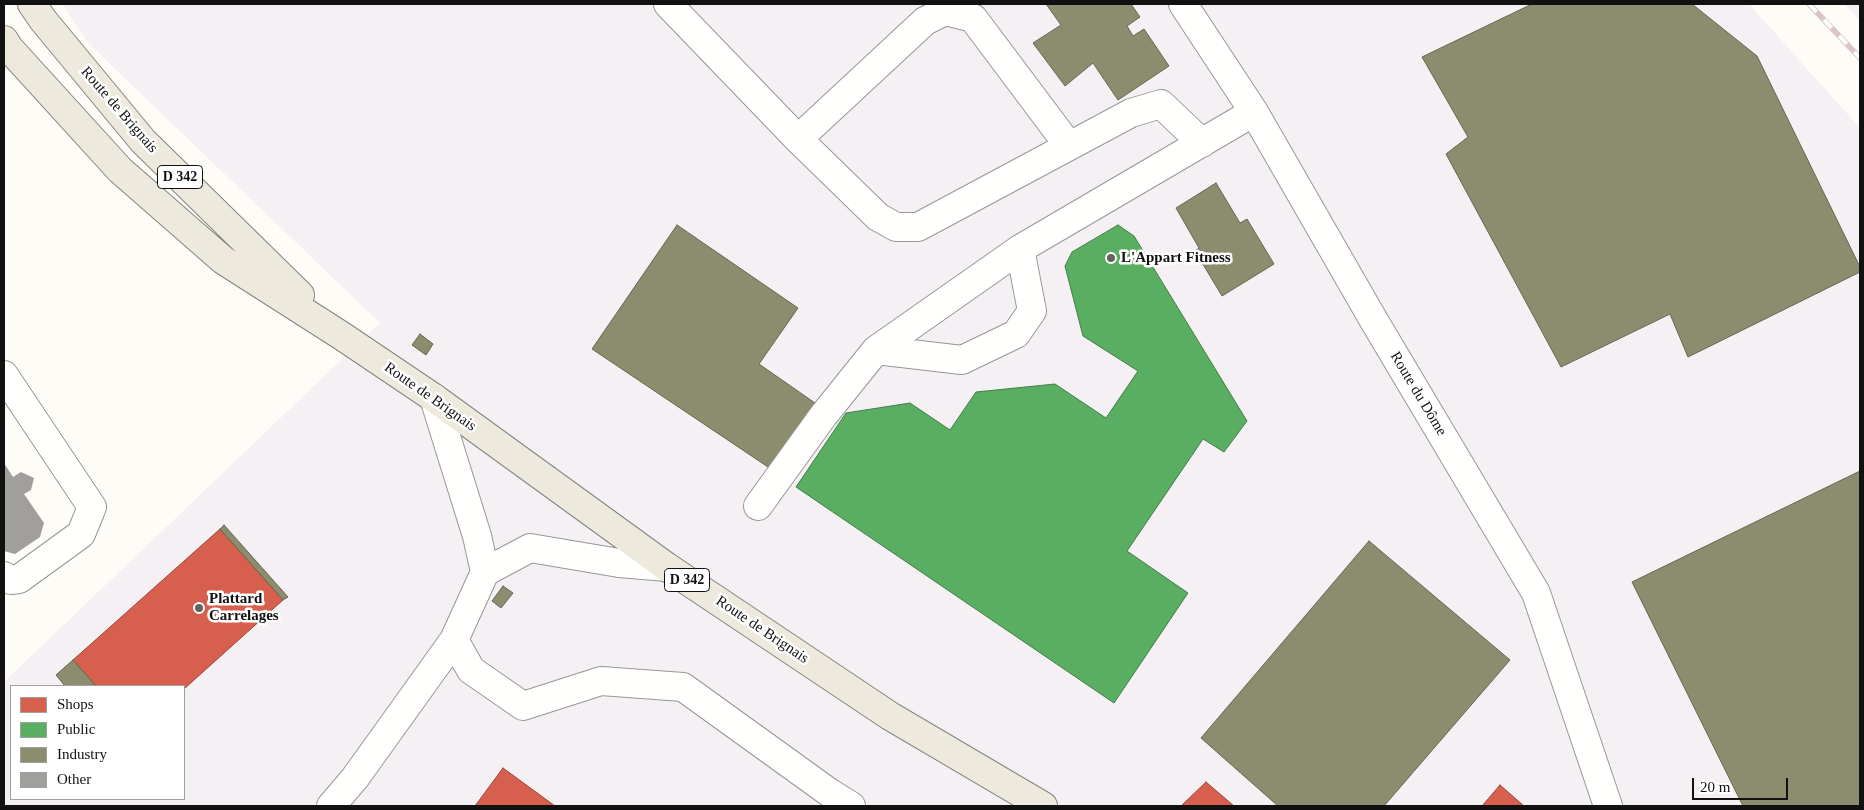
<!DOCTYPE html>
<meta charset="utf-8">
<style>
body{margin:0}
#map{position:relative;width:1864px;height:810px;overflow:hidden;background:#fdfcf7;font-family:"Times New Roman",serif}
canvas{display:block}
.frame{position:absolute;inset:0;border:5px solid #111;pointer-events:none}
.legend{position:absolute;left:10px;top:685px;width:175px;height:115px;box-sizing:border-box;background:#fff;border:1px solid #a0a0a0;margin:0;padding:6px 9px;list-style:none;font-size:15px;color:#111}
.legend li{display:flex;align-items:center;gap:10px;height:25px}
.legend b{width:25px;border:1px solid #a0a0a0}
.scale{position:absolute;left:1692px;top:778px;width:96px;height:22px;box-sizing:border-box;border:2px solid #111;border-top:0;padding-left:6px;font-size:15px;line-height:18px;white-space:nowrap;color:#111;-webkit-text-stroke:4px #fff;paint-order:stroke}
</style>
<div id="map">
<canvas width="1864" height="810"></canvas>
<div class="frame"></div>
<ul class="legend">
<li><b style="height:14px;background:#d6604d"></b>Shops</li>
<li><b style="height:14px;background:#5aae61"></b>Public</li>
<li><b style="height:14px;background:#8c8c6e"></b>Industry</li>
<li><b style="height:14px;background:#a19f9c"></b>Other</li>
</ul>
<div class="scale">20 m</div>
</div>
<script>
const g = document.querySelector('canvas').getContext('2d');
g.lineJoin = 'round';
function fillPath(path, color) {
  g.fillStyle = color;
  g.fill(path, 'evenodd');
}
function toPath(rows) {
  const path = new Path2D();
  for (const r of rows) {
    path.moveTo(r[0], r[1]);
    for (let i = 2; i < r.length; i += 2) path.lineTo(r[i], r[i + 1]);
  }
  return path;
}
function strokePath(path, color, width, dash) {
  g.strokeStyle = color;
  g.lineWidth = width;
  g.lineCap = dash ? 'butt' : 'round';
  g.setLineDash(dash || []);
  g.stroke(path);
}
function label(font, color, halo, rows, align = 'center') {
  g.font = font + ' "Times New Roman",serif';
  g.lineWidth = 5;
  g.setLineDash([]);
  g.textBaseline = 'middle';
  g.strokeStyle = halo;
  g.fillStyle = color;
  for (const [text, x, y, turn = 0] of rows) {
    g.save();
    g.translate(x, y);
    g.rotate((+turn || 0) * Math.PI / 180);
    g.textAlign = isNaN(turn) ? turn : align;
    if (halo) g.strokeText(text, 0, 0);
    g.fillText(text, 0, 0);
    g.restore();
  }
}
fillPath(toPath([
 [62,4,1749,4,1860,128,1860,806,4,806,4,682,380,323,88,43],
 [11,686,184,686,184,799,11,799],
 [1844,4,1860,4,1860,21,1852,12]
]), '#f5f0f3');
const shops = toPath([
 [220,529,283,600,184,689,184,686,96,686,73,660,220,529],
 [503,768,555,806,473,806,475,806,503,768],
 [1206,782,1234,806,1181,806,1206,782],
 [1500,785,1524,806,1482,806,1500,785]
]);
fillPath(shops, '#d6604d');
strokePath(shops, '#9b483b', 1);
const public = toPath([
 [1118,225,1134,236,1247,421,1224,452,1203,439,1127,551,1188,593,1114,703,796,487,846,413,910,403,950,430,976,392,1055,384,1106,418,1138,371,1083,336,1065,266,1072,252,1118,225]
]);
fillPath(public, '#5aae61');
strokePath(public, '#447f49', 1);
const industry = toPath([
 [1046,4,1131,4,1140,17,1127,26,1133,36,1144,29,1169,66,1118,100,1093,63,1065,86,1033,43,1061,25,1046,4],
 [1532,4,1692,4,1757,56,1860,267,1860,272,1688,357,1670,314,1561,367,1446,154,1468,137,1422,57,1532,4],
 [1216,183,1240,223,1247,219,1274,264,1222,296,1195,251,1199,248,1176,208,1216,183],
 [677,225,798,308,759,364,815,403,771,469,592,349,677,225],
 [420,334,433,344,426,355,412,345,420,334],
 [1860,471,1860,806,1743,806,1632,582,1860,471],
 [224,525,288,597,283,600,220,529,224,525],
 [1369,541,1510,660,1384,806,1278,806,1201,738,1369,541],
 [503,586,513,593,501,608,492,601,503,586],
 [73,660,96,686,65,686,56,675,73,660]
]);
fillPath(industry, '#8c8c6e');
strokePath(industry, '#676752', 1);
fillPath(toPath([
 [4,463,13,477,21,472,34,478,31,490,24,494,44,523,40,537,15,554,4,551]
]), '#a19f9c');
const minor = toPath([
 [668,4,798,139,878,217,896,227,918,227,1131,113,1161,104,1202,143],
 [1183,4,1254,112,1373,319,1536,593,1608,806],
 [798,139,925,21,945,11,973,18,1069,146],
 [876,350,962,360,1016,334,1032,311,1020,249],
 [4,375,92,507,81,534,19,579,11,580,4,576],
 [434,398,477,536,485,572,530,548,619,563,667,567],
 [758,506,823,416,876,350,1020,249,1254,112],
 [454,640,471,670,523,706,601,681,683,687,830,793,851,806],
 [331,806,355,778,454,640,485,572]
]);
const major = toPath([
 [32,4,43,20,143,141,300,295],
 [4,40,9,48,120,170,223,260,342,336,434,398,667,567,890,716,1043,806]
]);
strokePath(minor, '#979795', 30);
strokePath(major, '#858482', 30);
strokePath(minor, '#fffffe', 28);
strokePath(major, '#ede9dc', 28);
const rail = toPath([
 [1809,4,1860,58]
]);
strokePath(rail, '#d9c6c7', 5.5);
strokePath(rail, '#fff', 4, [11]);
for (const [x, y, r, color] of [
 [1111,258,5,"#646362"],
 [199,608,5,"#646362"]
]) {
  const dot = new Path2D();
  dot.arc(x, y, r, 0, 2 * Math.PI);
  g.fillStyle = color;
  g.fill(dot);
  strokePath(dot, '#fff', 2);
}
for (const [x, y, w] of [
 [180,177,45],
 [687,580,45]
]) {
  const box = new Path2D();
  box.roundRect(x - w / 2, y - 11.5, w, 23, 4);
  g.fillStyle = '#fff';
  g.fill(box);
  strokePath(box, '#111', 1);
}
label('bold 14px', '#111', null, [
 ["D 342",180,177],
 ["D 342",687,580]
]);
label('15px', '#111', '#fff', [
 ["Route de Brignais",119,110,49],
 ["Route du Dôme",1418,394,59],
 ["Route de Brignais",430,397,35],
 ["Route de Brignais",762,630,34]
]);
label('bold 15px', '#111', '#fff', [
 ["L'Appart Fitness",1121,258],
 ["Plattard",209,599],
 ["Carrelages",209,616]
], 'left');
</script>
